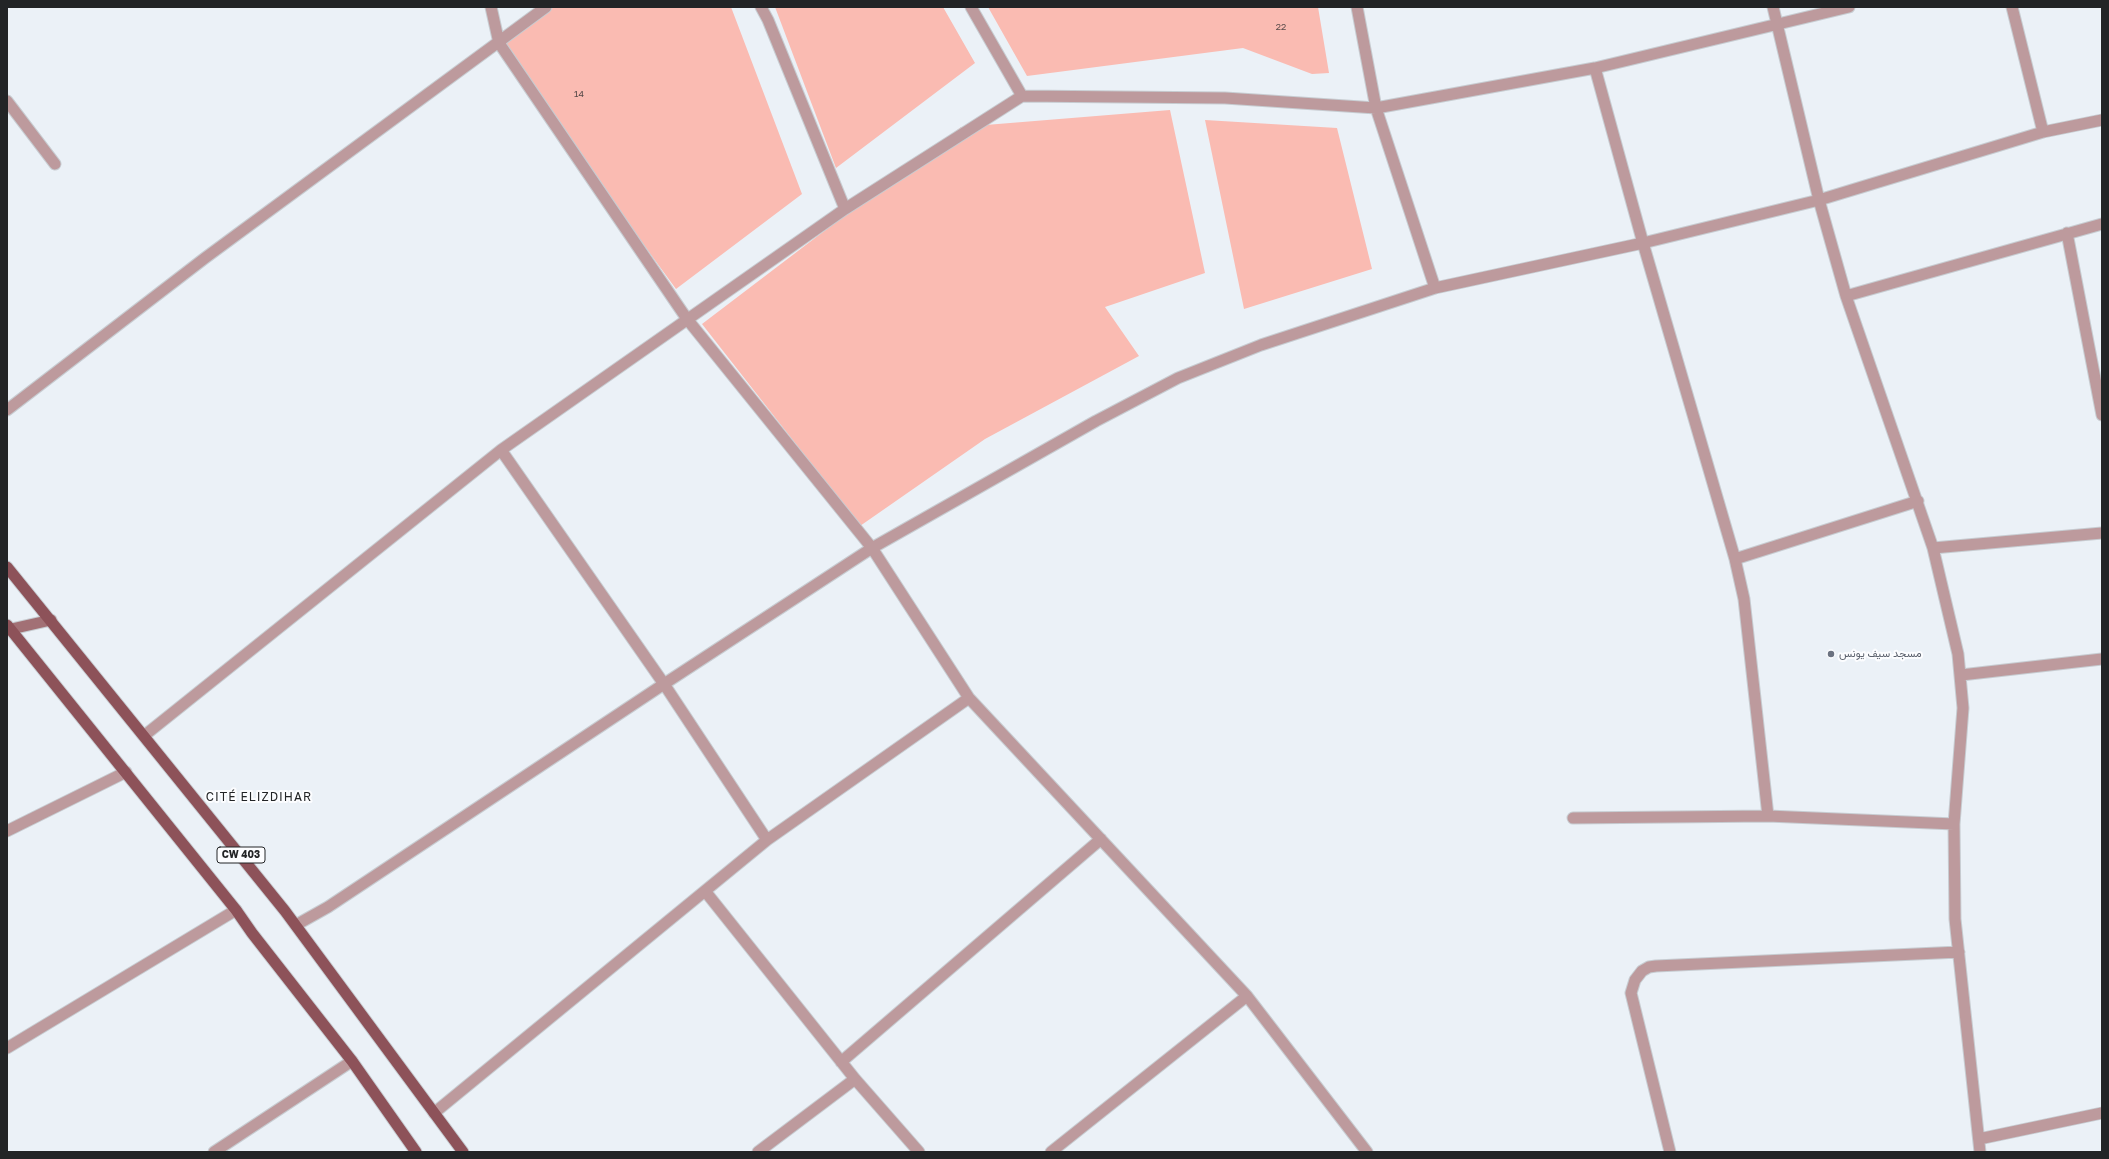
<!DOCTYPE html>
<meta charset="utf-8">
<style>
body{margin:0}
#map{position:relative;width:2109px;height:1159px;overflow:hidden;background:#ebf1f7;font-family:"Golos Text",sans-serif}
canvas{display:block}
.frame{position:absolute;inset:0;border:8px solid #222426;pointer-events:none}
</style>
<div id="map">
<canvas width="2109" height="1159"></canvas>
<div class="frame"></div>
</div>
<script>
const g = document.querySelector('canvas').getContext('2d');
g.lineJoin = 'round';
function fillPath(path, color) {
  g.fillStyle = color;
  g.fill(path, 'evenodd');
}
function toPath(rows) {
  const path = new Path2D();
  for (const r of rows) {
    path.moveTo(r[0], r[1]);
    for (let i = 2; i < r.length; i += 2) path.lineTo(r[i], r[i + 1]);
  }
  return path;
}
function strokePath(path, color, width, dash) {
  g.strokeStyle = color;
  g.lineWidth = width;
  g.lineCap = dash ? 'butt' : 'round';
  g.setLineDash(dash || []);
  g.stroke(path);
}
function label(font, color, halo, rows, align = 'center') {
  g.font = font + ' "Golos Text",Vazirmatn,sans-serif';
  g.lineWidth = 4;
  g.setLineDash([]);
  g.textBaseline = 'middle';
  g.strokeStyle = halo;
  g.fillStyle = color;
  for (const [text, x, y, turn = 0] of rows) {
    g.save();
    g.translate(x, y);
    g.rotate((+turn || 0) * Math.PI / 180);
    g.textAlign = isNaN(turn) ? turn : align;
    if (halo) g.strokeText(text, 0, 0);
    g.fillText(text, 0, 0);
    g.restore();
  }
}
fillPath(toPath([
 [551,7,731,7,802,194,676,289,508,59,503,42],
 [775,7,943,7,975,63,836,168],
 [988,7,1318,7,1329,73,1312,74,1243,48,1027,76],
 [1170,110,1205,273,1105,307,1139,356,985,439,860,526,702,324,961,127],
 [1205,120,1337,128,1372,269,1244,309]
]), '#fabbb2');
const minor = toPath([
 [491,7,499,43,687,319,872,548,969,698,1247,996,1367,1152],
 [761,7,768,20,845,209],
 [971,7,1022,96],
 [1357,7,1376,108,1595,68,1849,7],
 [1773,7,1819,200,1846,296,1933,548,1958,654,1963,708,1954,824,1955,919,1980,1152],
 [2012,7,2043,132],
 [1595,68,1643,243,1735,559,1744,599,1768,816],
 [7,101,55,164],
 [2067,233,2102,415],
 [1846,296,2102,224],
 [7,410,205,258,546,7],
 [501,450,664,684,767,840],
 [1933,548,2102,533],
 [1735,559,1918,501],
 [1961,675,2102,659],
 [145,735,501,450,845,209,1022,96,1225,98,1376,108,1435,288],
 [1573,818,1768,816,1954,824],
 [7,831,126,772],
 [705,891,855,1079,919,1152],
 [296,925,328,907,664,684,872,548,1096,421,1178,378,1261,345,1435,288,1643,243,1819,200,2043,132,2102,120],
 [7,1048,236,910],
 [841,1062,1101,839],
 [434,1113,767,840,969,698],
 [1979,1139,2102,1113],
 [214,1152,352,1061],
 [758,1152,855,1079],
 [1051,1152,1247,996],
 [1670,1152,1631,993,1635,980,1642,971,1649,967,1656,966,1959,952]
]);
const secondary = toPath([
 [7,630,51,620]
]);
const primary = toPath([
 [7,567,285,911,463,1152],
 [7,625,236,910,252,933,352,1061,416,1152]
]);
strokePath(minor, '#c7ccd1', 13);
strokePath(secondary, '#c7ccd1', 13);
strokePath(primary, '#c7ccd1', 13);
strokePath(minor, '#bd9a9d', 11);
strokePath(secondary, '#a27075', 11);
strokePath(primary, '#8d5259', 11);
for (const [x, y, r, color] of [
 [1831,654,4,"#6b7280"]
]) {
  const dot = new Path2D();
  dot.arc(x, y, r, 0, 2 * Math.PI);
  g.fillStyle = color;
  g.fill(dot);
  strokePath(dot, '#fcfdff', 1.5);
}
label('9px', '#584a49', null, [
 ["22",1281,27],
 ["14",579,94]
]);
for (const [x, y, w] of [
 [241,855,48]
]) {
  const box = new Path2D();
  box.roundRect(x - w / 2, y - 8, w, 16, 3);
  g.fillStyle = '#fcfdff';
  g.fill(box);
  strokePath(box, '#222426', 1);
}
label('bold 10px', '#222426', null, [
 ["CW 403",241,855]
]);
label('11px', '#5b616d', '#fcfdff', [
 ["مسجد سيف يونس",1839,654]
], 'left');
g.letterSpacing = '1px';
label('12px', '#222426', '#fcfdff', [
 ["CITÉ ELIZDIHAR",259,797]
]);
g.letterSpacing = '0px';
</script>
